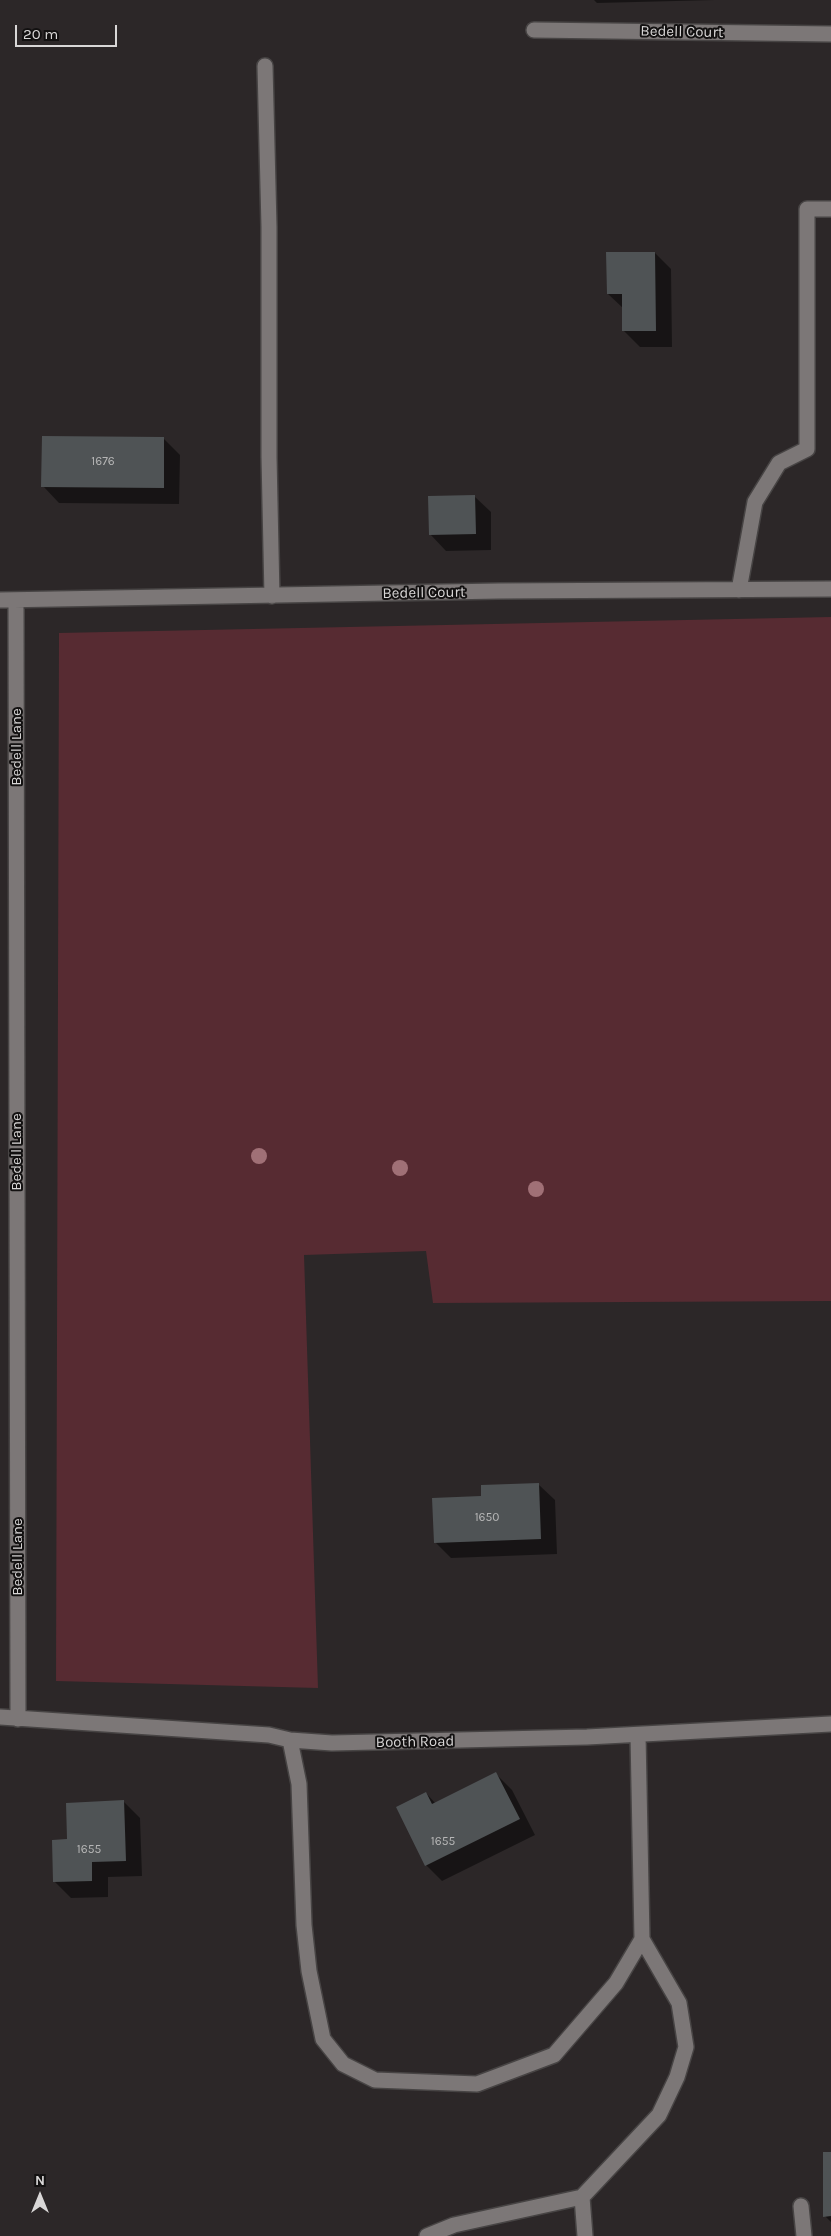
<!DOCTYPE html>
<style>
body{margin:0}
#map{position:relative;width:831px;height:2236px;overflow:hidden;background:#2c2728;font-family:Karla,sans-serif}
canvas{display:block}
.north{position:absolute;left:15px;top:2171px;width:50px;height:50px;-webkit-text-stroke:4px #131111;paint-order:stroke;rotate:0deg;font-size:14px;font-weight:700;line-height:20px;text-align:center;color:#d9d7d7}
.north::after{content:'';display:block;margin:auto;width:18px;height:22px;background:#d9d7d7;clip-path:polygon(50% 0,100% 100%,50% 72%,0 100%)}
.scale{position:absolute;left:15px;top:25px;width:102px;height:22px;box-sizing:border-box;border:2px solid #d9d7d7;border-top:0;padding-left:6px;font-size:15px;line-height:18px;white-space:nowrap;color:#d9d7d7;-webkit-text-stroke:4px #131111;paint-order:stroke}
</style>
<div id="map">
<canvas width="831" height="2236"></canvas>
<div class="north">N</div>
<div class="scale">20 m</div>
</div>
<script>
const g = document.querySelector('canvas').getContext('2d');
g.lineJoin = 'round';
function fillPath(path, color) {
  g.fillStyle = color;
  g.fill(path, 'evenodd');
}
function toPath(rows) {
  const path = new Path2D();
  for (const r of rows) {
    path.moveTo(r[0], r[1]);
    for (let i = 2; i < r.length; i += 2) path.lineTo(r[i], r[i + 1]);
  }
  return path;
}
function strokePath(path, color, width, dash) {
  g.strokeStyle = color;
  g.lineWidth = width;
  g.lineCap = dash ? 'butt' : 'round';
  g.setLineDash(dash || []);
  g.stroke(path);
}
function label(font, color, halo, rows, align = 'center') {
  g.font = font + ' Karla,sans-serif';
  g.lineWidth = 4;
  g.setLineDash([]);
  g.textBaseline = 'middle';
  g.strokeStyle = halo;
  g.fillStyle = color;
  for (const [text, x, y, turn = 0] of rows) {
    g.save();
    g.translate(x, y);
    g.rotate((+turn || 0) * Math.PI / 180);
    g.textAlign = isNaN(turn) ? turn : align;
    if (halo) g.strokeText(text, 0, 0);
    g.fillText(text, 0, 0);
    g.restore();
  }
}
fillPath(toPath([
 [831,617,831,1301,433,1303,426,1251,304,1255,318,1688,56,1681,59,633]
]), '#572b32');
fillPath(toPath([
 [594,0,715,0,597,3],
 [655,253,671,269,672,347,640,347,624,331,624,309,608,294],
 [164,439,180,455,179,504,59,503,43,486],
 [474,496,491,512,491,550,446,551,430,534],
 [538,1484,555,1500,557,1554,451,1558,435,1542,482,1497],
 [496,1774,512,1790,535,1835,442,1881,426,1865,426,1793,436,1804],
 [124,1802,140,1818,142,1876,108,1877,108,1897,71,1898,55,1882],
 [831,2153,831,2222,825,2216]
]), '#0007');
fillPath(toPath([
 [606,252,655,252,656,331,622,331,622,294,607,294],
 [42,436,164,437,164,488,41,487],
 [475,495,476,534,429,535,428,496],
 [539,1483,541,1539,434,1543,432,1498,481,1496,481,1485],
 [496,1772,520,1819,425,1866,396,1807,426,1792,432,1804],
 [124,1800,126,1861,92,1862,92,1881,53,1882,52,1840,67,1839,66,1803],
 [823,2152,831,2152,831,2216,823,2217]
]), '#4f5355');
const minor = toPath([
 [534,30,831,34],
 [265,66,269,227,269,457,272,596],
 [739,590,755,502,779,463,807,449,807,209,831,209],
 [0,600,499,591,831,589],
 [16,601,18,1719],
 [0,1717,269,1735,290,1740,332,1743,587,1737,831,1724],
 [290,1740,299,1784,304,1925,309,1971,323,2039,343,2064,375,2080,477,2084,554,2055,616,1983,642,1939],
 [582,2197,585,2236],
 [801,2206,804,2236],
 [427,2236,454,2225,582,2197,659,2115,677,2077,686,2047,679,2003,642,1939,638,1735]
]);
strokePath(minor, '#474444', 18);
strokePath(minor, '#7c7777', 15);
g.fillStyle = '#a07076';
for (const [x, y] of [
 [259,1156],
 [400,1168],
 [536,1189]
]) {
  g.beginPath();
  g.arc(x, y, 8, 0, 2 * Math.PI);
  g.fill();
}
label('12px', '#b6b6b6', null, [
 ["1676",103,462],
 ["1650",487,1518],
 ["1655",443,1842],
 ["1655",89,1850]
]);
label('15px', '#d9d7d7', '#131111', [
 ["Bedell Court",682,32,1],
 ["Bedell Court",424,593,-1],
 ["Bedell Lane",17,747,-90],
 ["Bedell Lane",17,1152,-90],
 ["Bedell Lane",18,1557,-90],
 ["Booth Road",415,1742,-1]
]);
</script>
